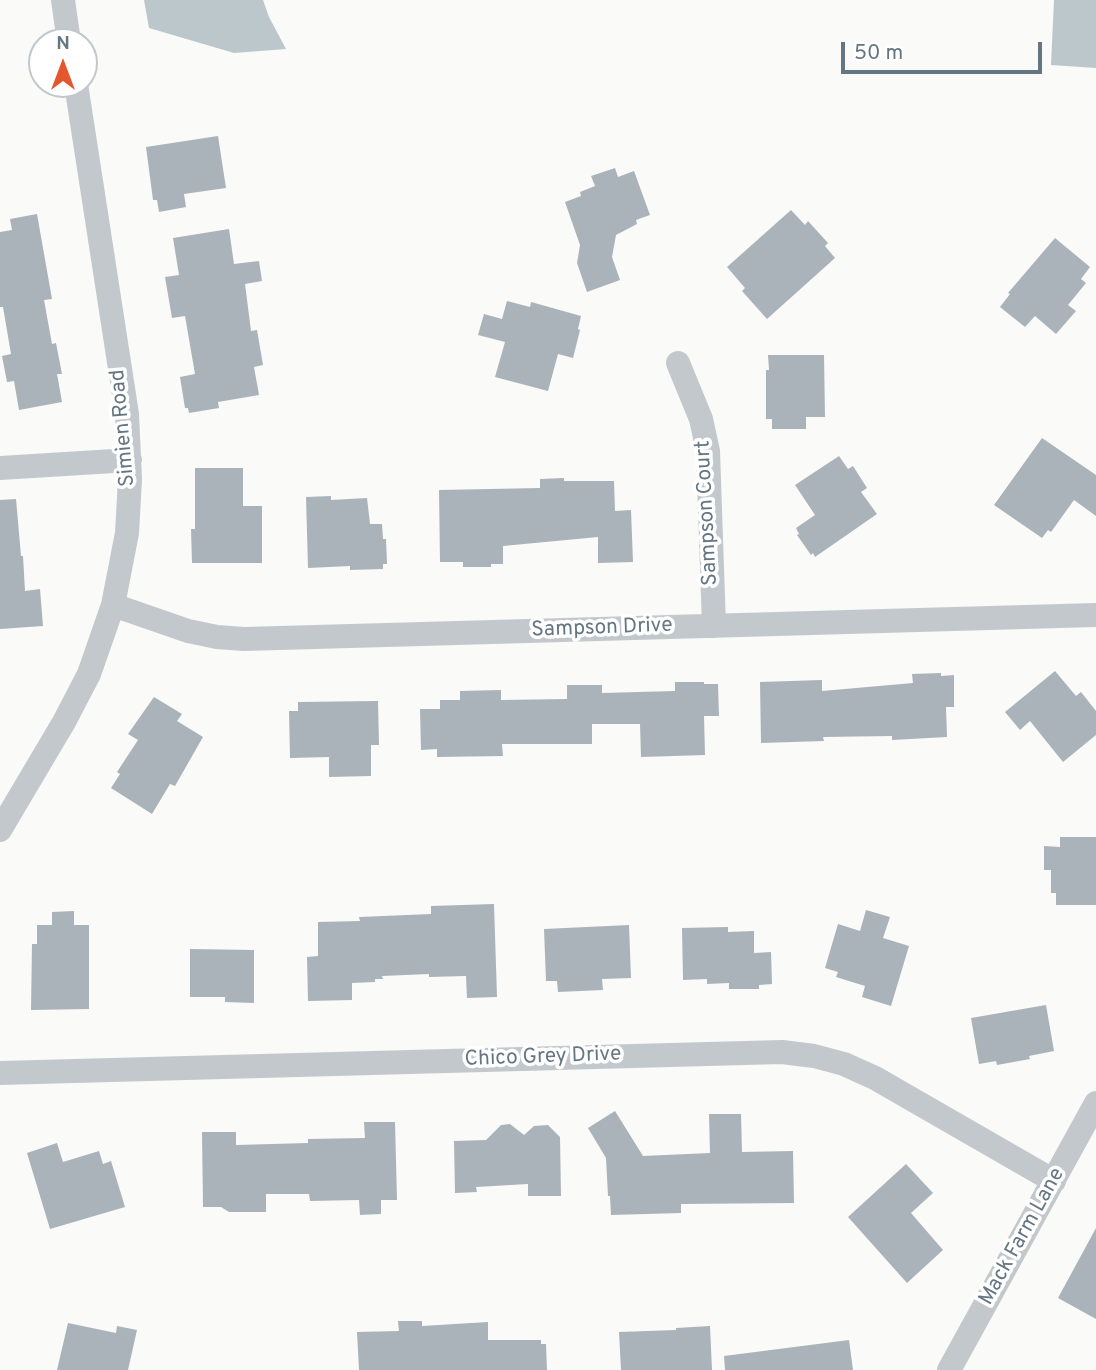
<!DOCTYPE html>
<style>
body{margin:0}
#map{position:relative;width:1096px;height:1370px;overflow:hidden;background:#fafaf8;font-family:Overpass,sans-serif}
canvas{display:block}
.north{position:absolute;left:28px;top:28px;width:70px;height:70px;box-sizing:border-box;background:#fff;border:2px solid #c1c8cd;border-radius:50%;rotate:0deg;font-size:19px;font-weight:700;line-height:28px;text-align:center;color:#657683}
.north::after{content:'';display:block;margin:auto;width:24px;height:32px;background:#e4572e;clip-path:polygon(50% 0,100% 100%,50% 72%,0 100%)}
.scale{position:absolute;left:841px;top:42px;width:201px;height:32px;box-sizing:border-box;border:4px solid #657683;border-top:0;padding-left:9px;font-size:21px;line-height:24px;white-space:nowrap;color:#657683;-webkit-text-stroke:5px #fff;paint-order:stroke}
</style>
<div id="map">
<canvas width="1096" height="1370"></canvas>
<div class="north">N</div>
<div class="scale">50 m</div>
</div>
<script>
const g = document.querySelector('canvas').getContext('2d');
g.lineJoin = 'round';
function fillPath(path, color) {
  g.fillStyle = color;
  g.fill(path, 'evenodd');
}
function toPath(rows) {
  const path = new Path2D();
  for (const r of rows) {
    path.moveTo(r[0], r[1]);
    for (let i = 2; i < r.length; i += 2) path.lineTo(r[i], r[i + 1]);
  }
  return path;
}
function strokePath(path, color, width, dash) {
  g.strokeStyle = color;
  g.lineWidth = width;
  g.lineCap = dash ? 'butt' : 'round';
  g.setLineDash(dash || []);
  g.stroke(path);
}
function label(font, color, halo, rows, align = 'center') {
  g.font = font + ' Overpass,sans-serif';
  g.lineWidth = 7;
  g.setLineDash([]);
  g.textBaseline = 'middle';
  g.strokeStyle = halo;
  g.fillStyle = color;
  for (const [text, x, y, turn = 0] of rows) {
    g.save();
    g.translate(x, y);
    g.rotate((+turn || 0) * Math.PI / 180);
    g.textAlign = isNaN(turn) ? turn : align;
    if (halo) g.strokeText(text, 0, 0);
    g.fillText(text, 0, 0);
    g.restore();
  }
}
fillPath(toPath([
 [144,0,263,0,269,17,286,49,234,53,149,28],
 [1054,0,1096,0,1096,68,1051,65]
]), '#bbc7cb');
fillPath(toPath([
 [218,136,226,188,184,194,186,207,159,212,157,200,153,200,146,147],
 [615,168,618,177,634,171,650,215,636,220,637,224,616,235,612,257,620,280,587,292,577,263,580,245,565,202,581,196,580,192,595,186,591,176],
 [791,210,805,225,808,221,828,243,825,246,835,258,767,319,742,291,745,288,727,267],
 [37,214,52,299,44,300,52,344,56,343,62,374,57,374,62,402,19,410,14,381,7,382,2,356,11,354,3,307,0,307,0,232,12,230,10,219],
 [229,229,234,264,259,261,262,281,245,284,251,331,257,330,263,365,254,367,259,395,218,402,219,408,189,413,188,408,185,408,180,377,195,374,185,316,172,318,165,277,179,275,173,238],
 [1055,238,1090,267,1081,279,1086,283,1068,305,1076,311,1056,334,1035,316,1025,327,1000,307,1010,294,1008,293],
 [507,301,530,307,531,302,581,316,578,329,580,330,573,358,558,354,548,391,495,377,505,342,478,335,484,314,502,319],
 [768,355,824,355,825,417,806,417,806,429,772,429,772,419,766,419,766,370,769,370],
 [1042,438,1096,475,1096,516,1074,500,1051,532,1048,530,1042,538,994,505],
 [839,456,848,469,853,466,867,488,861,492,877,514,815,557,813,553,811,555,797,535,799,534,796,528,815,515,795,485],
 [195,468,243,468,243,506,262,506,262,563,192,563,191,529,195,529],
 [564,478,564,481,614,481,615,511,631,510,633,562,598,563,598,537,503,546,503,564,491,564,491,567,463,567,463,562,440,562,439,490,540,488,540,479],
 [331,496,331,500,367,498,370,524,382,524,383,539,386,539,387,564,383,564,383,569,350,570,350,566,308,568,306,497],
 [16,499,21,556,23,556,25,591,40,589,43,626,0,629,0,500],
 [1055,671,1076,696,1081,692,1096,711,1096,735,1063,762,1030,721,1020,730,1005,712],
 [941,673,941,676,954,675,954,707,946,707,947,737,892,740,892,736,823,737,824,741,761,743,760,682,822,680,822,691,913,683,912,674],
 [675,682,704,682,704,684,718,684,719,716,704,716,705,755,641,757,640,724,592,724,592,744,502,744,503,756,437,757,437,749,421,750,420,709,440,709,440,700,460,700,460,691,501,690,501,700,567,699,567,685,602,685,602,693,675,691],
 [154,697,182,714,177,721,203,737,175,786,170,784,152,814,111,788,120,774,117,772,138,740,128,734],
 [378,701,379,745,371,745,371,776,329,777,329,757,290,758,289,711,298,711,298,702],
 [1060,837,1096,837,1096,905,1056,905,1056,893,1051,893,1051,870,1044,870,1044,846,1060,847],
 [494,904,497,997,467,998,466,976,429,977,429,974,382,976,383,979,375,979,375,982,352,983,352,1000,308,1001,307,957,318,956,318,922,360,921,359,917,431,914,431,906],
 [866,910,890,917,883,938,909,946,891,1006,862,997,865,986,836,977,838,972,825,968,838,924,860,931],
 [74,911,74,925,89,925,89,1009,31,1010,32,944,37,944,37,925,52,925,52,912],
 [629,925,631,978,602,979,603,990,558,992,557,981,546,981,544,929],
 [728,927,728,932,754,931,754,953,771,952,772,984,759,985,759,989,729,989,729,983,707,984,707,979,683,980,682,928],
 [190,949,254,950,254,1003,225,1002,225,997,190,997],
 [1046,1005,1054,1051,1029,1056,1030,1059,997,1065,996,1061,979,1064,971,1018],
 [615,1111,643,1156,710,1153,709,1114,741,1114,742,1152,793,1151,794,1203,681,1204,681,1213,611,1215,610,1196,608,1196,606,1158,588,1128],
 [364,1122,395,1122,397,1200,381,1200,381,1214,360,1215,359,1200,310,1201,309,1194,266,1194,266,1212,229,1212,221,1207,203,1207,202,1132,236,1132,236,1145,308,1143,308,1139,365,1138],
 [510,1124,524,1135,534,1126,548,1125,560,1137,561,1196,528,1196,528,1184,476,1187,477,1192,455,1193,454,1141,486,1140,501,1125],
 [57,1143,63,1162,99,1151,103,1164,111,1161,125,1207,50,1229,27,1153],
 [906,1164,933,1193,911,1213,943,1250,907,1283,848,1217],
 [1096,1228,1096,1319,1058,1298],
 [398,1321,422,1321,422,1326,488,1322,488,1340,541,1340,541,1344,546,1344,547,1370,359,1370,357,1332,399,1331],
 [68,1323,116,1333,117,1326,137,1330,128,1370,57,1370],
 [710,1326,712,1370,621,1370,619,1332,676,1330,676,1328],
 [849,1340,853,1370,725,1370,724,1356]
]), '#aab3b9');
strokePath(toPath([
 [63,0,69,42],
 [678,363,701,419,708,451,714,626],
 [0,468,130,460],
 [113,605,188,631,217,637,244,639,1096,615],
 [0,830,64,722,89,674,113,605,127,533,130,479,127,414,76,84],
 [0,1073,782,1052,814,1056,844,1064,875,1078,1054,1181],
 [949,1370,1096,1103]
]), '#c3c8cc', 24);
label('21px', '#657683', '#fff', [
 ["Simien Road",124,428,-95],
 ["Sampson Court",708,513,-93],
 ["Sampson Drive",602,629,-2],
 ["Chico Grey Drive",543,1058,-2],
 ["Mack Farm Lane",1023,1237,-61]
]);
</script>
